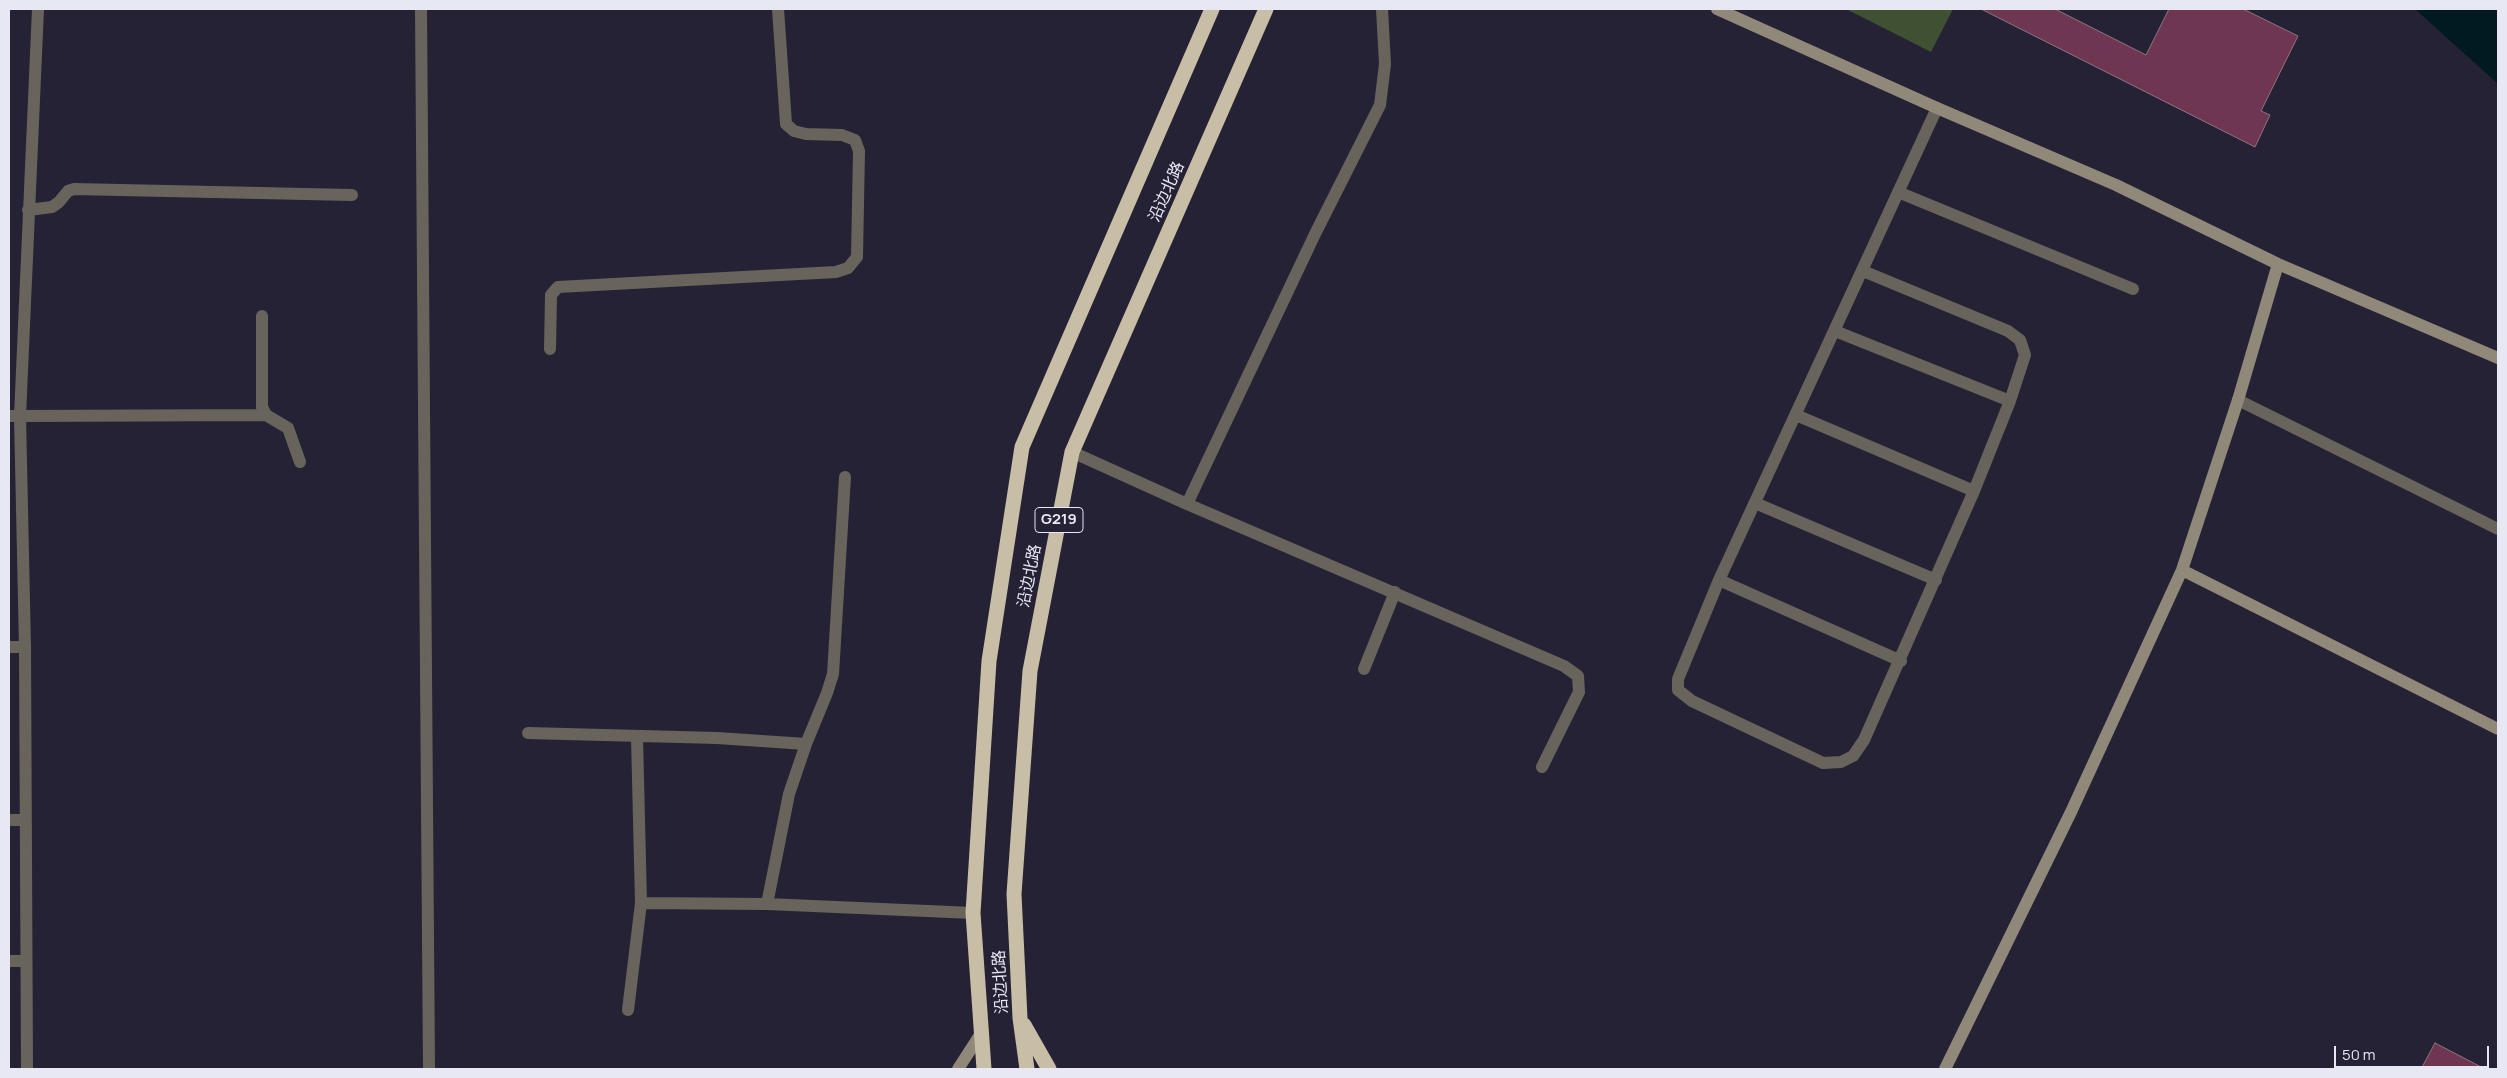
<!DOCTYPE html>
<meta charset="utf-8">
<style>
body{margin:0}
#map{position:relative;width:2507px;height:1078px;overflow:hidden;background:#252235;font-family:Manrope,sans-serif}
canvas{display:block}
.frame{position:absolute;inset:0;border:10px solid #e8e7f4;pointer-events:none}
.scale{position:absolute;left:2334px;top:1046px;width:155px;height:22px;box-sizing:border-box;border:2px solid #e8e7f4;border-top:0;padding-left:6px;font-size:15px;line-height:18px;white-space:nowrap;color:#e8e7f4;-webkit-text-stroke:4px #252235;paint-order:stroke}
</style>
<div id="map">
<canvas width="2507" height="1078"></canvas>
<div class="frame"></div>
<div class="scale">50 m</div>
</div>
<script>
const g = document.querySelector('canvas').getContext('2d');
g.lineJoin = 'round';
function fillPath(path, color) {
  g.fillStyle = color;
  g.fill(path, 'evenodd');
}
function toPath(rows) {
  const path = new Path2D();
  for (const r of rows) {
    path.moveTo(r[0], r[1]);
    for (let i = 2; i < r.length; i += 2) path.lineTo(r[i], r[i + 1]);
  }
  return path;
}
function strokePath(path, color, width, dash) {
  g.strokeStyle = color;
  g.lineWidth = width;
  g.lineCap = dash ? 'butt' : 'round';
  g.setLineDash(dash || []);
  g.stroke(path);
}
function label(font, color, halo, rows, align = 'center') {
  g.font = font + ' Manrope,"Noto Sans SC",sans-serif';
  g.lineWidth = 5;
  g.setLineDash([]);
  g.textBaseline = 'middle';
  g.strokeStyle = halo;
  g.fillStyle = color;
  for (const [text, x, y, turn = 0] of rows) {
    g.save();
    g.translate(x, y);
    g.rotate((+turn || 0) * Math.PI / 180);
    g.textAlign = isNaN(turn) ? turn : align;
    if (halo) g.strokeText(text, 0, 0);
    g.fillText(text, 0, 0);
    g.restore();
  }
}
fillPath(toPath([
 [1846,9,1953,9,1931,52]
]), '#405133');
fillPath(toPath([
 [2415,9,2498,9,2498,84]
]), '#011a21');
const building = toPath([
 [1981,9,2055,9,2146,55,2169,9,2243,9,2298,36,2261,111,2270,115,2255,147,1981,9],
 [2435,1043,2485,1069,2421,1069,2435,1043]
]);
fillPath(building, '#6e3651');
strokePath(building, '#8e747f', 1);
strokePath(toPath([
 [1382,9,1385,64,1380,105,1315,234,1187,504,1564,666,1578,676,1579,692,1542,767],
 [550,349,551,295,558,287,836,272,848,268,857,257,859,151,855,140,842,135,806,134,794,131,786,124,778,9],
 [1072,452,1187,504],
 [1364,669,1395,592],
 [528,733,717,738,806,744,789,794,767,904],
 [806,744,827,693,833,674,845,477],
 [641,903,767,904,973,913],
 [628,1010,641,903,637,737]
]), '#69645b', 12);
strokePath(toPath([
 [38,9,20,416,266,415,262,407,262,316],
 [421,9,429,1069],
 [1898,192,2133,289],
 [28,210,52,207,59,202,68,191,74,189,352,195],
 [1863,271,2008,331,2020,340,2025,355,2010,401,1974,491,1864,740,1853,756,1841,762,1823,763,1692,701,1678,690,1678,679,1719,580,1937,108],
 [1835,331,2010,401],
 [2238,400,2498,529],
 [266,415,288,428,300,462],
 [1796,415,1974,491],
 [9,416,20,416,25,647,27,1069],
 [1755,503,1936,580],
 [1719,580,1901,661],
 [9,647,25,647],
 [9,820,24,820],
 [9,961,25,961]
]), '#69645b', 12);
strokePath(toPath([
 [1717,9,1937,108,2116,185,2278,264,2498,358],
 [2182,570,2498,729],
 [958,1069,980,1035],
 [1945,1069,2071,812,2182,570,2238,400,2278,264]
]), '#908879', 12);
strokePath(toPath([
 [1024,1025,1049,1069],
 [984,1069,973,913,989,661,1022,447,1212,9],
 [1027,1069,1020,1018,1014,894,1030,671,1072,452,1266,9]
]), '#c8bda5', 15);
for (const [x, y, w] of [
 [1059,520,48]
]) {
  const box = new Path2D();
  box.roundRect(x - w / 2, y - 12.5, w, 25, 4);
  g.fillStyle = '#252235';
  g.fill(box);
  strokePath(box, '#e8e7f4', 1);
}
label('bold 15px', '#e8e7f4', null, [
 ["G219",1059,520]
]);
label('16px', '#e8e7f4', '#252235', [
 ["沿边北路",1167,192,-66],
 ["沿边北路",1030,576,-79],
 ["沿边北路",1001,982,-93]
]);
</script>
